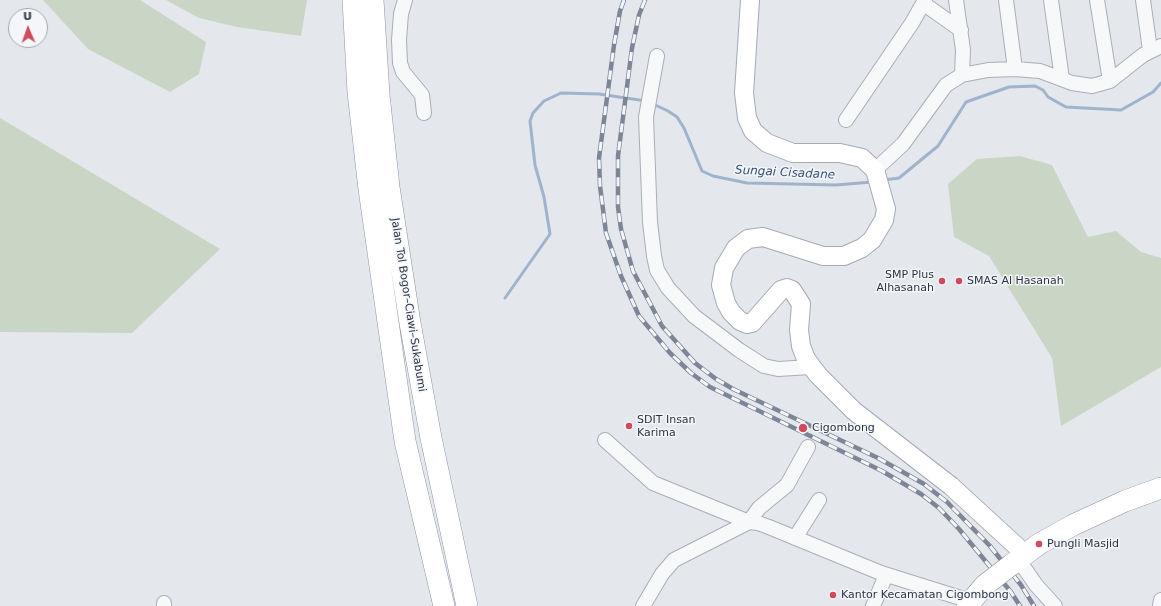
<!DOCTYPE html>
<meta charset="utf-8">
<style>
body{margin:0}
#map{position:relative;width:1161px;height:606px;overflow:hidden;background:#e4e7ec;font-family:"DejaVu Sans",sans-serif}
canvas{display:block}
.north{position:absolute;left:8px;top:8px;width:40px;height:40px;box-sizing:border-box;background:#f4f6f9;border:1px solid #a4a8b1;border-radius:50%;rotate:358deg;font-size:11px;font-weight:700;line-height:16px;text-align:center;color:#2b3445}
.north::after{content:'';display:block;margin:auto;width:14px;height:18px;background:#d1495b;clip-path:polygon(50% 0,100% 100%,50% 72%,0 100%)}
</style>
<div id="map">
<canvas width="1161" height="606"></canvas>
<div class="north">U</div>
</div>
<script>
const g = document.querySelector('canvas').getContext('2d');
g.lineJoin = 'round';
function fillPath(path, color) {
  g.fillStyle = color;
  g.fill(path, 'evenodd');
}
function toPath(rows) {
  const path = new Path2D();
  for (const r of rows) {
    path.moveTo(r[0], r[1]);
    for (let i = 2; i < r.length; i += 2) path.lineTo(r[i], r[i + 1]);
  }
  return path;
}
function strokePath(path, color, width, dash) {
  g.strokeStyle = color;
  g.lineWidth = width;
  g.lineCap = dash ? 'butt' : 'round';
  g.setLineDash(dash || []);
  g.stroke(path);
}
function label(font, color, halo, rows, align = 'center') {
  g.font = font + ' "DejaVu Sans",sans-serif';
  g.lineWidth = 3;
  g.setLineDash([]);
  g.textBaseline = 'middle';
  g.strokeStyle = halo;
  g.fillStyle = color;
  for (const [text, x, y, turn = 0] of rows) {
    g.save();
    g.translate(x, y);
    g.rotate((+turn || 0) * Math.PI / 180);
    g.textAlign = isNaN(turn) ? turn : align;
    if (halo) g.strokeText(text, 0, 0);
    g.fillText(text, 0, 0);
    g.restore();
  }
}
fillPath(toPath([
 [43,0,140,0,206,42,199,74,170,92,88,49],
 [166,0,307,0,301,36,237,27,199,18],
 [0,118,220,249,132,333,0,332],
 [1020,156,1052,165,1088,237,1116,231,1141,252,1161,258,1161,367,1061,426,1052,358,989,256,954,237,948,184,977,159]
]), '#c9d6c5');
strokePath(toPath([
 [653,104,668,111,677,117,684,128,702,171,713,176,747,183,836,185,872,182],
 [884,180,899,178,938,146,966,102,1009,87,1035,86,1043,90,1048,97,1066,107,1121,110,1153,92,1161,83],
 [505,298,550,234,544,197,535,165,530,121,533,113,544,101,561,93,599,94,646,101]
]), '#9fb4cc', 3);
const minor = toPath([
 [405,0,401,14,399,40,400,63,403,72,422,95,424,113],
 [956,0,963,50,962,75],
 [1006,0,1015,69],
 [1051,0,1062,79],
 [1097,0,1110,81],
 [1143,0,1150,50],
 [924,4,961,30],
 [657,56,646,117,650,222,654,256,657,270,668,288,694,316,739,350,764,366,778,369,811,367],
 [846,120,912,23,925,0],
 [875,170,903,144,946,85,962,75,988,70,1015,69,1040,71,1072,83,1092,86,1110,81,1143,55,1161,46],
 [605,440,653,483,749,522,759,508,787,485,808,447],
 [795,538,819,500],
 [1018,559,1036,585,1055,606],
 [164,606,164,603],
 [643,606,662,574,674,560,749,522,758,523,769,527,881,573,970,601],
 [873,606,886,575],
 [1160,606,1161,600]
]);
const major = toPath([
 [750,0,744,93,747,118,753,131,767,143,793,153,840,153,862,158,875,170,886,209,884,220,872,240,862,248,844,256,823,256,763,237,748,239,736,248,724,268,721,285,726,303,731,312,740,321,747,324,752,323,781,290,787,288,792,290,801,304,799,330,801,346,806,359,818,375,854,411,951,486,1025,554]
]);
const highway = toPath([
 [353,0,358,92,369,189,405,441,444,606],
 [373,0,379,95,389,187,410,323,431,438,467,606],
 [1011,565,1039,544,1073,525,1125,501,1161,488],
 [967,606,985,585]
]);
strokePath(minor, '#a9aeb7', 16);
strokePath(major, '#a3abb8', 20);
strokePath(highway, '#8b94a3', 22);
strokePath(minor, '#f7f8fa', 14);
strokePath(major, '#fff', 18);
strokePath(highway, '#fff', 21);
const rail = toPath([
 [624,0,620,11,614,45,599,158,600,186,606,233,621,276,639,316,670,353,691,373,710,387,882,471,921,494,939,508,959,529,1011,592,1020,606],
 [645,0,639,15,632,48,618,156,618,207,621,229,633,271,662,326,695,363,716,379,733,389,878,458,924,484,947,502,990,546,1021,585,1034,606]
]);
strokePath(rail, '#7d8696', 4.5);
strokePath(rail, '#f4f6f9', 3, [9]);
const highwayBridge = toPath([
 [985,585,1011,565]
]);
strokePath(highwayBridge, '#8b94a3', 22, []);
strokePath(highwayBridge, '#fff', 21);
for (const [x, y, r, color] of [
 [942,281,4,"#d1495b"],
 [959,281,4,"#d1495b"],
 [629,426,4,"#d1495b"],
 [803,428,5,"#d1495b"],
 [1039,544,4,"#d1495b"],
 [833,595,4,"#d1495b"]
]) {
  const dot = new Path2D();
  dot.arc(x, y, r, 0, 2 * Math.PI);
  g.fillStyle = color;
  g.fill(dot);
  strokePath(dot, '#f4f6f9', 1.5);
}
label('11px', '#2b3445', '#f4f6f9', [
 ["SMP Plus",934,275,"right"],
 ["Alhasanah",934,288,"right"],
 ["SMAS Al Hasanah",967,281],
 ["SDIT Insan",637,420],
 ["Karima",637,433],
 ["Cigombong",812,428],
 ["Pungli Masjid",1047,544],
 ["Kantor Kecamatan Cigombong",841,595]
], 'left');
label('11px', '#2b3445', '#f4f6f9', [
 ["Jalan Tol Bogor–Ciawi–Sukabumi",408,305,81]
]);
label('italic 12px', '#34527a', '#f4f6f9', [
 ["Sungai Cisadane",785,173,3]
]);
</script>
